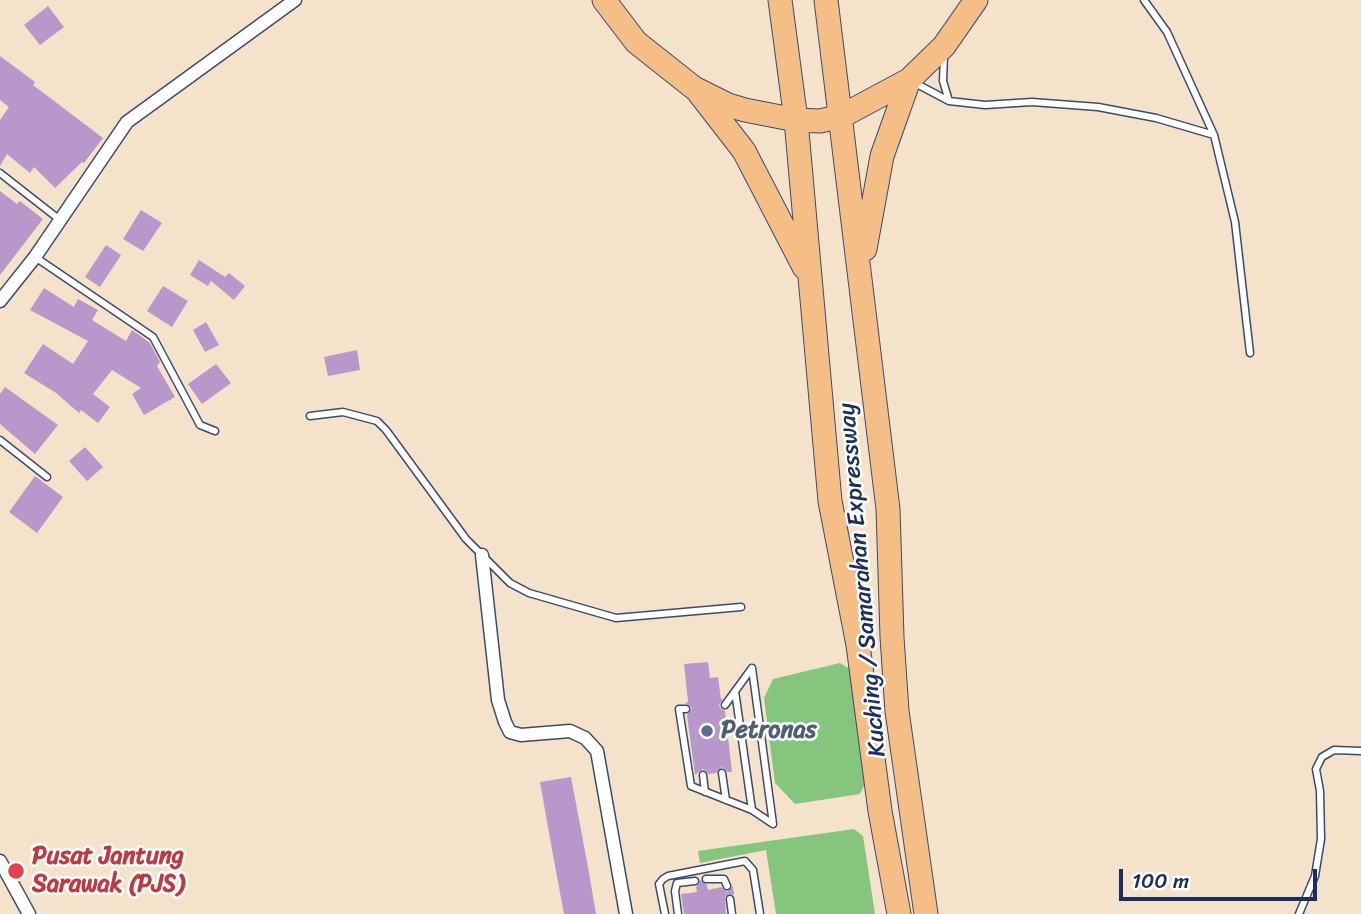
<!DOCTYPE html>
<style>
body{margin:0}
#map{position:relative;width:1361px;height:914px;overflow:hidden;background:#f4e3ca;font-family:Sriracha,sans-serif}
canvas{display:block}
.scale{position:absolute;left:1119px;top:869px;width:198px;height:32px;box-sizing:border-box;border:4px solid #1b2f5e;border-top:0;padding-left:9px;font-size:21px;line-height:24px;white-space:nowrap;color:#1b2f5e;-webkit-text-stroke:5px #fff;paint-order:stroke}
</style>
<div id="map">
<canvas width="1361" height="914"></canvas>
<div class="scale">100 m</div>
</div>
<script>
const g = document.querySelector('canvas').getContext('2d');
g.lineJoin = 'round';
function fillPath(path, color) {
  g.fillStyle = color;
  g.fill(path, 'evenodd');
}
function toPath(rows) {
  const path = new Path2D();
  for (const r of rows) {
    path.moveTo(r[0], r[1]);
    for (let i = 2; i < r.length; i += 2) path.lineTo(r[i], r[i + 1]);
  }
  return path;
}
function strokePath(path, color, width, dash) {
  g.strokeStyle = color;
  g.lineWidth = width;
  g.lineCap = dash ? 'butt' : 'round';
  g.setLineDash(dash || []);
  g.stroke(path);
}
function label(font, color, halo, rows, align = 'center') {
  g.font = font + ' Sriracha,sans-serif';
  g.lineWidth = 5;
  g.setLineDash([]);
  g.textBaseline = 'middle';
  g.strokeStyle = halo;
  g.fillStyle = color;
  for (const [text, x, y, turn = 0] of rows) {
    g.save();
    g.translate(x, y);
    g.rotate((+turn || 0) * Math.PI / 180);
    g.textAlign = isNaN(turn) ? turn : align;
    if (halo) g.strokeText(text, 0, 0);
    g.fillText(text, 0, 0);
    g.restore();
  }
}
fillPath(toPath([
 [840,663,850,669,867,780,860,794,795,804,775,783,764,698,773,679],
 [854,829,863,836,875,914,776,914,766,850,700,863,698,851]
]), '#85c57d');
fillPath(toPath([
 [48,6,64,27,40,45,24,25],
 [0,56,35,82,33,85,103,138,84,163,82,162,55,188,34,167,30,173,7,154,0,166,0,120,9,107,0,100],
 [0,191,17,204,20,201,43,219,0,275],
 [141,210,162,223,143,251,123,239],
 [106,245,121,255,100,287,85,277],
 [199,260,225,277,229,273,245,286,234,300,211,281,208,286,190,275],
 [163,286,188,301,172,327,147,311],
 [44,288,74,307,78,299,98,310,92,320,126,341,132,330,142,337,150,343,160,362,157,366,175,397,144,415,132,394,141,388,112,370,93,394,110,407,98,423,81,410,79,413,56,393,24,373,43,344,73,364,88,341,30,310],
 [206,322,219,345,205,352,193,330],
 [357,350,360,370,328,376,324,357],
 [216,364,231,383,202,404,188,384],
 [5,387,58,425,35,454,0,424,0,394],
 [85,447,103,467,87,481,69,461],
 [35,476,63,497,37,533,9,512],
 [708,662,710,678,718,677,721,699,723,699,719,705,721,709,725,711,732,772,728,772,722,767,716,773,709,774,703,769,695,775,687,715,692,708,685,703,688,702,684,664],
 [571,777,588,867,596,914,564,914,553,855,540,782],
 [701,880,707,885,708,890,721,887,727,892,733,886,734,895,729,894,725,897,726,914,684,914,681,894,697,892,696,887]
]), '#b898cb');
const lane = toPath([
 [1144,0,1167,32,1214,135,1235,222,1250,353],
 [944,55,943,81,949,101],
 [913,82,949,101,985,105,1032,102,1098,107,1156,118,1214,135],
 [0,173,60,220],
 [35,257,153,337,200,425,215,431],
 [310,416,343,412,377,421,386,430,466,539,510,583,529,593,616,618,741,607],
 [0,440,47,477],
 [752,668,773,824],
 [735,691,752,810],
 [725,705,752,668],
 [686,709,679,709,691,786,752,810,773,824],
 [722,773,726,800],
 [703,775,705,792],
 [706,879,724,879,727,886],
 [730,899,732,914],
 [665,914,659,884,663,879,668,876,745,861,753,870,760,914],
 [678,914,675,891,677,883,695,881],
 [1299,914,1315,876,1321,839,1320,791,1316,769,1322,757,1334,750,1361,751]
]);
const street = toPath([
 [0,301,35,257,127,122,295,0],
 [482,555,498,700,505,722,510,732,521,735,570,731,585,738,597,751,626,914],
 [0,861,29,914]
]);
const highway = toPath([
 [604,0,636,42,694,88,728,105,745,110,796,120,820,121,842,116,909,80,944,46,976,0],
 [780,0,796,120,830,501,858,645,880,811,899,914],
 [826,0,888,509,892,637,897,711,926,914],
 [699,93,744,151,804,267],
 [865,249,882,156,909,80]
]);
strokePath(lane, '#3c4a6e', 9);
strokePath(street, '#3c4a6e', 15);
strokePath(highway, '#3c4a6e', 25);
strokePath(lane, '#fff', 6);
strokePath(street, '#fff', 12);
strokePath(highway, '#f6be87', 23);
for (const [x, y, r, color] of [
 [707,731,7,"#5c6f8a"],
 [16,871,9,"#e0444e"]
]) {
  const dot = new Path2D();
  dot.arc(x, y, r, 0, 2 * Math.PI);
  g.fillStyle = color;
  g.fill(dot);
  strokePath(dot, '#fff', 2.5);
}
label('24px', '#1b2f5e', '#fff', [
 ["Kuching / Samarahan Expressway",863,580,-95]
]);
label('bold 24px', '#4e5e75', '#fff', [
 ["Petronas",721,731]
], 'left');
label('bold 24px', '#be3a42', '#fff', [
 ["Pusat Jantung",32,857],
 ["Sarawak (PJS)",32,885]
], 'left');
</script>
